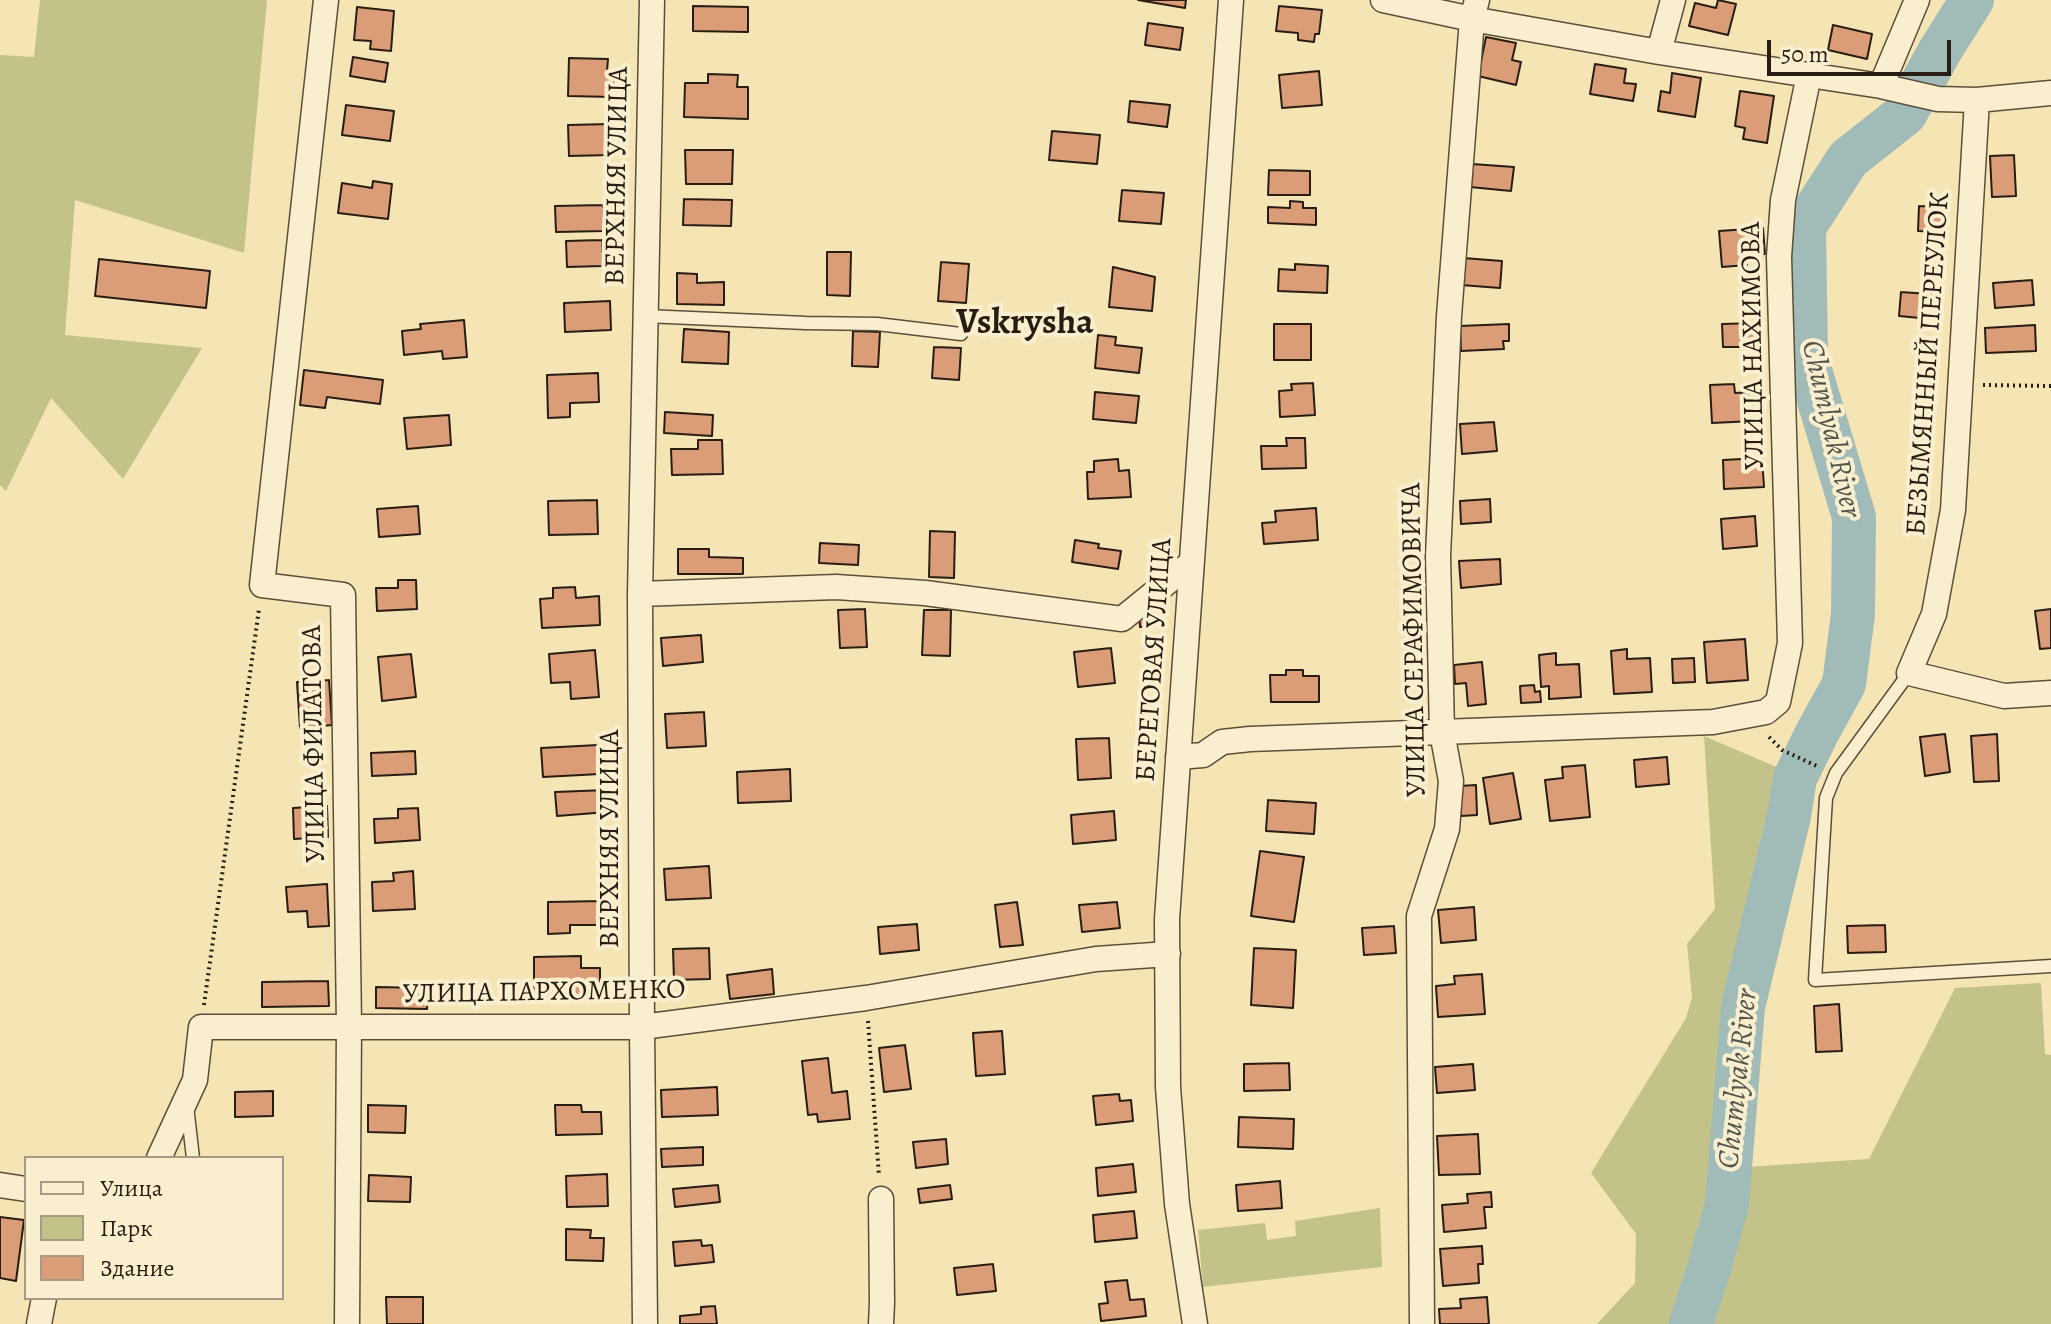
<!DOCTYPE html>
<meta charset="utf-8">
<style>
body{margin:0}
#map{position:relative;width:2051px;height:1324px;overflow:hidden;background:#f6e5b4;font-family:Alegreya,serif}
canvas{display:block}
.legend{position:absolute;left:24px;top:1156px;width:260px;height:144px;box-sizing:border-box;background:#f9eece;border:2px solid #a59a83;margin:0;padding:10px 14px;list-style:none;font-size:24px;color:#271d12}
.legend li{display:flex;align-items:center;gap:16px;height:40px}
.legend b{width:40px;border:2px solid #a59a83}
.scale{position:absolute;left:1767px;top:40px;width:184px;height:36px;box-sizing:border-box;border:4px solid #271d12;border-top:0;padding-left:10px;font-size:24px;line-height:28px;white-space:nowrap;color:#271d12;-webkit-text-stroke:6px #f9eece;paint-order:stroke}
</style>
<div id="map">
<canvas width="2051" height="1324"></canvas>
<ul class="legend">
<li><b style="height:10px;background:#f9eece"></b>Улица</li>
<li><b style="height:22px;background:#c3c288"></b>Парк</li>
<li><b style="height:22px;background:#da9d77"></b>Здание</li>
</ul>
<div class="scale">50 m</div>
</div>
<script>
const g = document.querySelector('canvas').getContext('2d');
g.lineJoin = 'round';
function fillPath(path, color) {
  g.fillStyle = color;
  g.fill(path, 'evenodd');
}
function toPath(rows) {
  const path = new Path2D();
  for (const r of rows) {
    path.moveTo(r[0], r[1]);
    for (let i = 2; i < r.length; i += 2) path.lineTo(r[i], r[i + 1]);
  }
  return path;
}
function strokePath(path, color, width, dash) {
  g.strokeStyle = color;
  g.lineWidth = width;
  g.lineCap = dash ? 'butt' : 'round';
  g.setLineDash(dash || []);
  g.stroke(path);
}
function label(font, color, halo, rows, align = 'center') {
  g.font = font + ' Alegreya,serif';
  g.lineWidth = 8;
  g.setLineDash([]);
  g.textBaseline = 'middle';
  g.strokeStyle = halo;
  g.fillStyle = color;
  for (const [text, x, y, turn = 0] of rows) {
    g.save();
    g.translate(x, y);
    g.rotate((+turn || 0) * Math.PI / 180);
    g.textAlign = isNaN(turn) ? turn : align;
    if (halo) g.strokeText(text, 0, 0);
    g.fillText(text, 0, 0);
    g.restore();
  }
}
fillPath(toPath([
 [40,0,267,0,244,253,75,200,65,335,202,348,123,479,51,398,6,491,0,485,0,55,34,57],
 [1704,736,1786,771,1764,905,1743,977,1750,981,1743,1007,1730,1168,1869,1159,1955,988,2041,983,2045,1054,2051,1055,2051,1324,1597,1324,1635,1283,1636,1234,1591,1173,1686,1018,1692,997,1687,944,1715,909],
 [1380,1208,1382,1267,1203,1287,1198,1230,1265,1223,1267,1240,1296,1236,1295,1221]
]), '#c3c288');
strokePath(toPath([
 [1691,1324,1709,1268,1727,1204,1743,1007,1789,816,1795,778,1817,733,1844,684,1853,614,1854,517,1806,357,1804,227,1848,159,1905,114,1941,49,1972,0]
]), '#a1bcb8', 44);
const building = toPath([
 [1138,0,1186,0,1185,8,1138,0],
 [1718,0,1736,4,1728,35,1689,26,1695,3,1716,8,1718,0],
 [693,6,748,7,748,32,693,31,693,6],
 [1279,6,1322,10,1319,34,1315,34,1314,42,1298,40,1298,33,1276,31,1279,6],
 [357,7,394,11,391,51,370,49,371,41,354,40,357,7],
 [1148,23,1183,28,1180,50,1145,45,1148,23],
 [1833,25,1872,34,1867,59,1828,50,1833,25],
 [1486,37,1516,43,1512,60,1521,62,1516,85,1478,76,1486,37],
 [353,57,388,63,385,82,350,76,353,57],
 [569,58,608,59,607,71,614,71,613,97,568,96,569,58],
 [1595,64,1626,69,1624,83,1636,84,1633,101,1590,94,1595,64],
 [1319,71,1322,105,1282,108,1279,75,1319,71],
 [1672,73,1701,78,1695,117,1658,111,1661,91,1670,93,1672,73],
 [708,74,738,75,737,87,748,87,748,119,684,117,685,83,708,83,708,74],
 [1740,91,1774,96,1767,143,1743,139,1745,128,1735,126,1740,91],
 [1130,101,1170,105,1167,127,1128,122,1130,101],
 [346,105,394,111,390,141,342,135,346,105],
 [610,124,610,155,569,156,568,125,610,124],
 [1052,131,1100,135,1097,164,1049,160,1052,131],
 [685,150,733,150,732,184,686,184,685,150],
 [2014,155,2016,196,1992,197,1990,156,2014,155],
 [1472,164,1514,167,1511,191,1470,187,1472,164],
 [1269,170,1310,171,1310,195,1268,195,1269,170],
 [373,181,392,184,388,219,338,213,342,183,372,188,373,181],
 [1122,190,1164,193,1161,224,1119,221,1122,190],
 [684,199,732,200,731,226,683,225,684,199],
 [1290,201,1303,202,1303,208,1316,208,1316,225,1268,223,1268,207,1290,208,1290,201],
 [603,205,604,231,556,232,555,206,603,205],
 [1919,206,1946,207,1944,232,1918,231,1919,206],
 [1763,228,1765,254,1746,255,1747,265,1722,267,1719,231,1763,228],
 [602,240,603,266,567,267,566,241,602,240],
 [827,252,851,252,850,296,827,295,827,252],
 [1463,258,1502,261,1500,288,1461,285,1463,258],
 [99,259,210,271,206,308,95,296,99,259],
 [941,262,969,264,966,303,938,301,941,262],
 [1295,264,1328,266,1327,293,1278,291,1279,269,1295,270,1295,264],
 [1113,267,1155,277,1152,311,1109,307,1113,267],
 [677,273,697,274,697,283,724,282,724,305,677,304,677,273],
 [2032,280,2034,305,1995,308,1993,283,2032,280],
 [1901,292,1943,295,1941,320,1899,316,1901,292],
 [610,301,611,330,565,332,564,303,610,301],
 [464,320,467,357,443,359,442,351,404,355,402,331,421,329,420,324,464,320],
 [1758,323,1758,347,1723,347,1722,324,1758,323],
 [1274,324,1311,324,1311,360,1274,360,1274,324],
 [1509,324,1509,341,1503,341,1504,349,1461,351,1460,326,1509,324],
 [2035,325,2036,351,1986,353,1985,328,2035,325],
 [684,329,729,332,728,364,682,362,684,329],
 [853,331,880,332,878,367,852,366,853,331],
 [1098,335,1116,337,1115,345,1142,348,1139,373,1095,368,1098,335],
 [934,347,961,348,959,380,932,378,934,347],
 [304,370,383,380,380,404,327,397,325,408,300,405,304,370],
 [598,373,599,402,570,403,570,417,548,418,547,375,598,373],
 [1313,383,1315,415,1280,417,1279,391,1292,390,1291,384,1313,383],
 [1734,384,1735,393,1753,392,1754,421,1712,423,1710,385,1734,384],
 [1095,392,1139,396,1136,423,1093,419,1095,392],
 [665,412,713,415,712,436,664,433,665,412],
 [449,415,451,445,407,449,404,418,449,415],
 [1494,422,1497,451,1462,454,1460,424,1494,422],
 [1286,438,1305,438,1306,468,1262,469,1261,446,1287,446,1286,438],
 [698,440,722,440,723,474,672,475,671,449,698,449,698,440],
 [1762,458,1764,487,1724,489,1723,460,1762,458],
 [1118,459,1119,471,1129,470,1131,497,1088,499,1087,472,1094,472,1094,461,1118,459],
 [1490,499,1491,522,1461,524,1460,501,1490,499],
 [597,500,598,534,549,535,548,501,597,500],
 [418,506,420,534,379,537,377,509,418,506],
 [1316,508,1318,540,1264,544,1262,523,1276,522,1275,511,1316,508],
 [1755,516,1757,546,1723,549,1721,519,1755,516],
 [930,531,955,532,954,578,929,577,930,531],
 [1075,540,1099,544,1098,548,1121,551,1118,569,1072,562,1075,540],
 [820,543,859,545,858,565,819,563,820,543],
 [678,549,709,549,709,557,743,558,743,574,678,574,678,549],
 [1500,559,1501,584,1461,588,1459,561,1500,559],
 [398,580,416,580,417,609,377,611,376,588,398,588,398,580],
 [575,587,576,598,599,596,600,625,542,628,540,599,553,598,553,588,575,587],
 [865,609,867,647,840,648,838,610,865,609],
 [2051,609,2051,648,2040,649,2035,611,2051,609],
 [924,610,951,610,950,656,922,655,924,610],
 [1154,611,1155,626,1140,627,1139,612,1154,611],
 [701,635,703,662,663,666,661,638,701,635],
 [1745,639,1748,680,1707,683,1704,642,1745,639],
 [1111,648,1115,683,1078,687,1074,652,1111,648],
 [1627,649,1627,659,1650,658,1652,692,1614,694,1611,651,1627,649],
 [595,650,599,697,571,699,570,682,551,683,549,654,595,650],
 [1556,653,1556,665,1579,664,1581,697,1549,699,1549,686,1541,687,1539,655,1556,653],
 [411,654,416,697,382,701,378,657,411,654],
 [1694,658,1695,682,1673,683,1672,659,1694,658],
 [1482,662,1486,704,1468,706,1466,683,1455,684,1454,665,1482,662],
 [1286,670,1303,670,1303,676,1319,676,1319,702,1271,702,1270,675,1286,675,1286,670],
 [329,680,332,725,300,728,297,682,329,680],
 [1534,685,1535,692,1540,691,1541,702,1521,703,1520,686,1534,685],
 [704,712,706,746,667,748,665,714,704,712],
 [1945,734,1950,772,1925,776,1920,737,1945,734],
 [1997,734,1999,781,1974,782,1971,736,1997,734],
 [1109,738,1111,778,1078,780,1076,739,1109,738],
 [598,745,600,774,543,777,541,748,598,745],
 [415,751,416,774,372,776,371,753,415,751],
 [1667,757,1669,784,1636,787,1634,760,1667,757],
 [1585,765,1590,817,1550,821,1545,780,1563,778,1562,767,1585,765],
 [790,769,791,801,738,803,737,772,790,769],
 [1513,773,1521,819,1490,824,1483,778,1513,773],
 [1476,785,1477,815,1461,816,1459,786,1476,785],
 [607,790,608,812,557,816,555,792,607,790],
 [1268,800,1316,803,1314,834,1266,831,1268,800],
 [327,806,328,837,294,839,293,808,327,806],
 [418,808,420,840,375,843,374,819,398,818,398,809,418,808],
 [1114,811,1116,840,1073,844,1071,815,1114,811],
 [1260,851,1304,857,1294,922,1251,916,1260,851],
 [709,866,711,898,666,900,664,869,709,866],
 [413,871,415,909,373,911,372,882,394,881,393,873,413,871],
 [327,884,329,926,308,927,307,911,288,912,286,887,327,884],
 [603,901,603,925,570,925,570,933,548,934,548,902,603,901],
 [1017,902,1023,945,1000,947,995,905,1017,902],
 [1117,902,1120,928,1082,932,1079,905,1117,902],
 [1474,907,1476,940,1441,943,1438,910,1474,907],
 [917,924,919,950,880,954,878,927,917,924],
 [1885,925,1886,952,1848,953,1847,926,1885,925],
 [1394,926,1396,953,1364,955,1362,928,1394,926],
 [709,948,710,979,674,980,673,949,709,948],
 [1254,948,1296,950,1293,1008,1251,1005,1254,948],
 [581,956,581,968,600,968,600,999,534,1000,534,957,581,956],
 [772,969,774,994,730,999,727,975,772,969],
 [1482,974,1485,1014,1438,1017,1436,986,1455,984,1454,976,1482,974],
 [328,981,329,1006,262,1007,262,982,328,981],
 [376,987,428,988,427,1009,376,1008,376,987],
 [1839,1004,1842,1051,1816,1052,1814,1006,1839,1004],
 [1002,1031,1005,1074,976,1076,973,1033,1002,1031],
 [905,1045,911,1089,884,1092,879,1048,905,1045],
 [828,1058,832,1093,847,1091,850,1119,818,1122,817,1114,808,1115,802,1061,828,1058],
 [1289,1063,1290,1090,1244,1091,1244,1064,1289,1063],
 [1473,1064,1475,1090,1437,1093,1435,1067,1473,1064],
 [717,1087,718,1115,662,1117,661,1090,717,1087],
 [273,1091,273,1116,235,1117,235,1092,273,1091],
 [1119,1094,1120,1101,1131,1100,1133,1121,1096,1125,1093,1096,1119,1094],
 [368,1105,406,1106,405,1133,368,1132,368,1105],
 [555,1105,581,1105,582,1112,601,1112,602,1134,556,1135,555,1105],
 [1239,1117,1294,1119,1293,1149,1238,1147,1239,1117],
 [1478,1134,1480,1174,1439,1175,1437,1136,1478,1134],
 [946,1139,948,1164,916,1168,913,1142,946,1139],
 [703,1147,703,1165,662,1167,661,1149,703,1147],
 [1133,1164,1136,1192,1098,1196,1096,1168,1133,1164],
 [607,1174,608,1206,567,1207,566,1176,607,1174],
 [369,1175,411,1177,410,1202,368,1201,369,1175],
 [1280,1181,1282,1208,1238,1211,1236,1185,1280,1181],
 [718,1185,720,1202,675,1207,673,1189,718,1185],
 [950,1185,952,1199,920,1203,918,1189,950,1185],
 [1491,1192,1492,1207,1484,1207,1486,1228,1444,1232,1442,1205,1468,1203,1467,1194,1491,1192],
 [1134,1211,1137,1238,1095,1242,1093,1215,1134,1211],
 [0,1217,24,1220,16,1281,0,1278,0,1217],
 [566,1229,591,1230,590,1238,604,1238,603,1261,566,1260,566,1229],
 [701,1240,702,1246,712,1245,714,1262,675,1266,673,1242,701,1240],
 [1482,1246,1483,1264,1478,1264,1479,1283,1443,1286,1440,1249,1482,1246],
 [993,1264,996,1291,957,1295,954,1268,993,1264],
 [1127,1280,1130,1300,1144,1299,1146,1316,1101,1321,1099,1304,1108,1303,1105,1282,1127,1280],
 [386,1297,423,1297,423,1324,387,1324,386,1297],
 [1487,1297,1489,1324,1440,1324,1439,1309,1461,1308,1460,1299,1487,1297],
 [715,1306,717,1324,680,1324,680,1316,701,1314,701,1307,715,1306]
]);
fillPath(building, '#da9d77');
strokePath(building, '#271d12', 2);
const service = toPath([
 [645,316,806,323,877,324,961,334],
 [1909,673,1836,773,1826,798,1815,980,2051,966],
 [187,1106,193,1158]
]);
const minor = toPath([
 [326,0,262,585,343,595,349,1026,347,1324],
 [1383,0,1472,19,1659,52,1809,75],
 [1659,52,1673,0],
 [1881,86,1938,99,1977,100,2051,93],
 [1977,100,1953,510,1934,614,1909,673,2004,696,2051,693],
 [640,594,836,587,925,593,1122,619,1191,563],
 [1178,757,1203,755,1222,742,1250,739,1713,722,1766,712,1778,702,1790,643,1779,257,1783,200,1809,75,1881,86,1917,0],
 [159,1158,195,1080,201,1027,642,1027,866,998,1096,959,1168,954],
 [0,1185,26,1189],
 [39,1324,44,1298],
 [645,1324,642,1027,640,594,652,0],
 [881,1324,882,1303,881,1199],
 [1195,1324,1177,1204,1168,1087,1167,919,1231,0],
 [1422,1324,1419,916,1447,829,1451,781,1442,732,1438,556,1449,316,1472,19,1477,0]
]);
strokePath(service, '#5b4f3a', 15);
strokePath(minor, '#5b4f3a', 27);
strokePath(toPath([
 [1983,385,2051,386],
 [1769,737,1782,750,1819,767],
 [204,1005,259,609],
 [868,1021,879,1176]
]), '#271d12', 4, [2, 4]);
strokePath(service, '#f9eece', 12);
strokePath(minor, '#f9eece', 24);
label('28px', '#271d12', '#f9eece', [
 ["ВЕРХНЯЯ УЛИЦА",618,176,-89],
 ["УЛИЦА НАХИМОВА",1754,346,-91],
 ["БЕЗЫМЯННЫЙ ПЕРЕУЛОК",1929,364,-86],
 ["УЛИЦА СЕРАФИМОВИЧА",1415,640,-91],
 ["БЕРЕГОВАЯ УЛИЦА",1155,660,-86],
 ["УЛИЦА ФИЛАТОВА",315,744,-91],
 ["ВЕРХНЯЯ УЛИЦА",611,839,-90],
 ["УЛИЦА ПАРХОМЕНКО",544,993,-1]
]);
label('italic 30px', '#52554c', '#f9eece', [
 ["Chumlyak River",1830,429,77],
 ["Chumlyak River",1739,1079,-84]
]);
label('bold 36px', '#271d12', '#f9eece', [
 ["Vskrysha",1025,324]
]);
</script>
